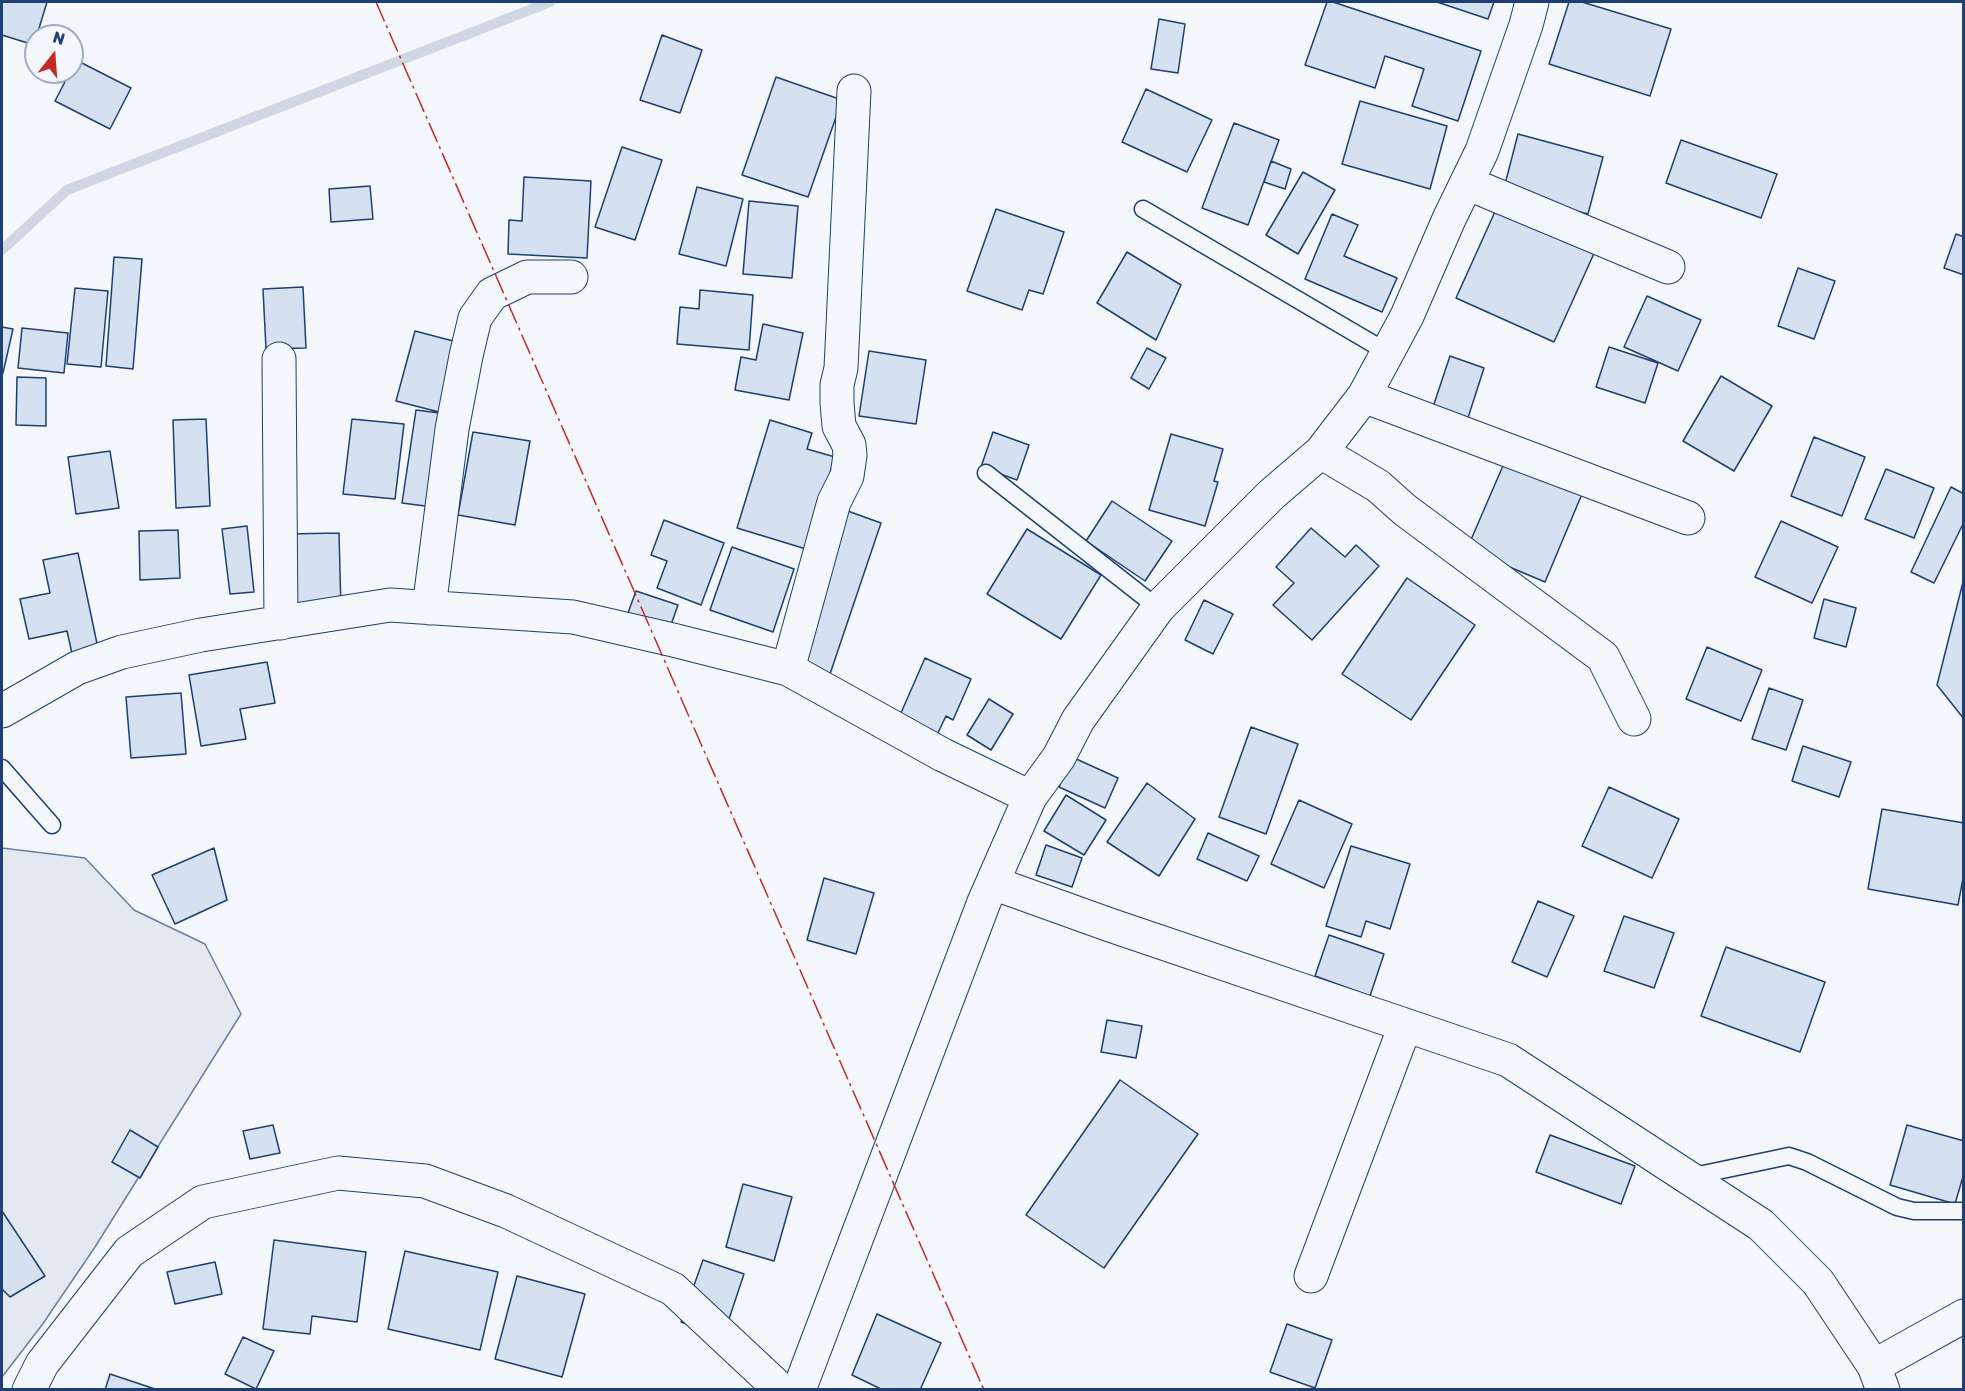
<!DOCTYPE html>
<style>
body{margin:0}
#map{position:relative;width:1965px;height:1391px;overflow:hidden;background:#f4f7fb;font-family:Rubik,sans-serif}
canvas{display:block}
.frame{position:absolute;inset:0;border:3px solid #1d3f73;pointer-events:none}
.north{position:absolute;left:24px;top:24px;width:60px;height:60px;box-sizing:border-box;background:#f4f7fb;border:2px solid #9eadc5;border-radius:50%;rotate:17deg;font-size:16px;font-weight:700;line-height:24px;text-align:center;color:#1d3f73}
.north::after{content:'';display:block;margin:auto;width:21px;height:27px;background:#c62828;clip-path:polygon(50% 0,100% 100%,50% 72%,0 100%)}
</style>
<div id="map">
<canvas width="1965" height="1391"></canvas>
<div class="frame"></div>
<div class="north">N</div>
</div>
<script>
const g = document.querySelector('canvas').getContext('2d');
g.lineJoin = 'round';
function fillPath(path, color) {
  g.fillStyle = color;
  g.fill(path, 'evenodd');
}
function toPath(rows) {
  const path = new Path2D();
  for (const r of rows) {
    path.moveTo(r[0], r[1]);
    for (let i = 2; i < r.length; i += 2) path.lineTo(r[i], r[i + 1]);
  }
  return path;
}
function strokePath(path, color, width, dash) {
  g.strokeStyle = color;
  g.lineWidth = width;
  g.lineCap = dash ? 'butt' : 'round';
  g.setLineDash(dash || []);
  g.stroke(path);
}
const green = toPath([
 [2,848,85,858,134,910,205,944,241,1014,95,1247,42,1325,2,1377,2,848]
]);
fillPath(green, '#e3e9f0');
strokePath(green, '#687fa3', 1.5);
strokePath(toPath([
 [2,250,67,190,550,2]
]), '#cfd7e4', 10);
const building = toPath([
 [2,2,47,2,34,45,2,35,2,2],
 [1327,2,1333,2,1481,51,1458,121,1412,106,1424,69,1385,56,1375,88,1305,65,1327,2],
 [1437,2,1494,2,1488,19,1437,2],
 [1569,2,1582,2,1671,29,1650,96,1549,64,1569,2],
 [1159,19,1185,24,1178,73,1151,69,1159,19],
 [662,35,702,50,680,113,640,100,662,35],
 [76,60,131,88,110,129,55,101,70,72,72,72,76,60],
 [776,77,842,100,808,197,742,175,776,77],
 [1146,89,1212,120,1187,172,1122,142,1146,89],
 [1360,101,1447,126,1430,189,1342,164,1360,101],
 [1234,123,1279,140,1248,225,1202,208,1234,123],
 [1518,134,1603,157,1588,214,1503,192,1518,134],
 [1681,140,1777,174,1761,218,1666,183,1681,140],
 [622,147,662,160,635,240,595,227,622,147],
 [1271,161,1291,169,1285,189,1264,182,1271,161],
 [1303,172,1335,190,1298,254,1266,235,1303,172],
 [524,177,591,181,587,258,508,254,509,220,522,221,524,177],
 [370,186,373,219,331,222,329,189,370,186],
 [697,187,743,199,726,266,679,254,697,187],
 [749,201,798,206,792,278,743,274,749,201],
 [1498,205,1596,249,1554,342,1456,298,1498,205],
 [996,209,1064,232,1043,294,1029,290,1022,310,967,291,996,209],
 [1332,214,1358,225,1344,256,1397,278,1382,312,1305,279,1332,214],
 [1956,234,1964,237,1964,275,1944,268,1956,234],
 [1127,252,1181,285,1156,340,1097,303,1127,252],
 [114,257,142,259,133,369,106,366,114,257],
 [1798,268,1835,281,1814,339,1778,326,1798,268],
 [303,287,306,348,266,349,263,289,303,287],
 [75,288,108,291,101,367,67,364,75,288],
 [700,290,753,295,749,350,677,344,680,307,699,309,700,290],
 [1647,296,1701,320,1678,371,1624,347,1647,296],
 [763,324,803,333,789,400,735,390,741,357,756,360,763,324],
 [2,327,13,329,3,373,2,373,2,327],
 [22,328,68,333,64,373,18,368,22,328],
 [415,331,457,342,439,412,396,401,415,331],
 [1609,347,1658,363,1645,403,1596,387,1609,347],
 [1147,348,1166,358,1149,389,1131,378,1147,348],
 [869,351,926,360,916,424,859,416,869,351],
 [1450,356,1484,368,1465,427,1430,416,1450,356],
 [1721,376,1772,406,1734,471,1683,441,1721,376],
 [17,377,46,378,46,426,16,425,17,377],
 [416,410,447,414,433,507,402,503,416,410],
 [206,419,210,506,176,508,173,420,206,419],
 [352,419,404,424,395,499,343,494,352,419],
 [770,420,812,433,807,449,835,457,806,549,737,528,770,420],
 [473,432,530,441,515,525,458,515,473,432],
 [993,432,1029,445,1017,480,981,467,993,432],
 [1171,434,1223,449,1214,481,1218,482,1205,526,1149,510,1171,434],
 [1814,437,1865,457,1842,516,1791,496,1814,437],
 [110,451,119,508,76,514,68,457,110,451],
 [1505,461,1582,494,1545,582,1467,549,1505,461],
 [1886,469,1934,488,1914,538,1865,519,1886,469],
 [1951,487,1964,494,1964,522,1934,583,1911,572,1951,487],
 [1112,501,1172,541,1145,581,1086,541,1112,501],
 [845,510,881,523,830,674,794,662,845,510],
 [664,520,724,543,701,605,657,588,667,561,651,555,664,520],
 [1781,521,1838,547,1812,603,1755,577,1781,521],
 [247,526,254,592,230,594,222,529,247,526],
 [1311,528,1345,557,1356,545,1379,566,1312,640,1273,605,1294,583,1276,567,1311,528],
 [1027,529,1101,575,1061,639,987,594,1027,529],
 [178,530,180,578,140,580,139,531,178,530],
 [339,533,341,610,289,610,287,534,339,533],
 [732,547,794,569,773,632,710,610,732,547],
 [78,553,99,653,73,658,67,631,29,639,20,599,50,593,43,560,78,553],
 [1407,578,1475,625,1411,720,1342,674,1407,578],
 [1963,582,1964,582,1964,719,1937,685,1963,582],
 [636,591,678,605,667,636,625,621,636,591],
 [1824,599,1856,608,1846,647,1814,638,1824,599],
 [1204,600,1233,614,1213,654,1185,640,1204,600],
 [1707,647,1762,670,1741,721,1686,699,1707,647],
 [925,658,971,679,953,720,946,716,935,739,897,722,925,658],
 [267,662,275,703,240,709,246,739,201,746,189,675,267,662],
 [1769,688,1803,700,1786,750,1752,739,1769,688],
 [181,693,186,754,131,758,126,697,181,693],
 [989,699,1013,714,991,750,967,735,989,699],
 [1251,727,1298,744,1266,834,1219,817,1251,727],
 [1803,746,1851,762,1839,797,1792,781,1803,746],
 [1072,757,1118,778,1105,808,1059,787,1072,757],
 [1147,783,1195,819,1159,876,1107,842,1147,783],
 [1609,787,1679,819,1652,878,1582,846,1609,787],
 [1066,795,1106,820,1084,855,1044,831,1066,795],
 [1299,800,1352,824,1324,888,1271,864,1299,800],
 [1882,809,1964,823,1964,873,1958,905,1868,889,1882,809],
 [1208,833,1259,856,1247,881,1197,859,1208,833],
 [1046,845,1082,858,1072,887,1036,875,1046,845],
 [1351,846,1410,864,1390,929,1366,921,1361,937,1326,926,1351,846],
 [214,848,227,900,175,924,152,875,214,848],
 [824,878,874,893,856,954,807,940,824,878],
 [1538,901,1574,916,1547,977,1512,962,1538,901],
 [1624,916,1674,933,1654,988,1604,971,1624,916],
 [1329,935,1384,954,1370,996,1315,976,1329,935],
 [1726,947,1825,982,1800,1052,1701,1016,1726,947],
 [1107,1020,1142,1026,1136,1058,1101,1052,1107,1020],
 [1120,1080,1198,1134,1104,1268,1026,1215,1120,1080],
 [273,1125,280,1153,250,1159,243,1131,273,1125],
 [1907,1125,1964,1141,1964,1173,1955,1204,1890,1185,1907,1125],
 [130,1130,158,1147,140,1178,112,1162,130,1130],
 [1550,1135,1635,1166,1621,1204,1536,1172,1550,1135],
 [743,1184,792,1197,774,1261,726,1247,743,1184],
 [2,1211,45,1276,10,1297,2,1289,2,1211],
 [274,1240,366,1252,357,1322,312,1316,310,1334,263,1329,274,1240],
 [405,1251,498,1272,480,1350,388,1329,405,1251],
 [703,1260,744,1274,723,1337,681,1322,703,1260],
 [215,1262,222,1294,175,1304,167,1272,215,1262],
 [517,1276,585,1294,562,1377,495,1359,517,1276],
 [877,1314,941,1343,920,1390,883,1390,852,1375,877,1314],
 [1287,1324,1332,1340,1315,1388,1270,1372,1287,1324],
 [243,1337,274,1351,256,1389,225,1374,243,1337],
 [110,1374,158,1390,105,1390,110,1374]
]);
fillPath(building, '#d5e0f0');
strokePath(building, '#1d3f73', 1.5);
const service = toPath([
 [1143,209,1387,352],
 [986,473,1158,608],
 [2,768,52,825],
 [1689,1177,1789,1156,1807,1162,1897,1207,1914,1211,1964,1211]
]);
const minor = toPath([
 [1467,183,1668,267],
 [279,359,281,623],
 [1364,396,1688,518],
 [1321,452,1378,486,1405,510,1603,657,1634,719],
 [429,608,452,429,466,356,475,318,492,294,527,277,571,277],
 [788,669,834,502,847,476,850,455,849,445,839,426,837,403,837,385,841,368,854,91],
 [2,711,77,668,122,652,201,635,390,605,573,617,673,640,788,669,943,755,1030,797],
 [993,883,1110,925,1508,1060,1761,1225,1818,1282,1874,1366,1883,1390],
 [1311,1276,1405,1026],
 [1874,1366,1964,1316],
 [29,1390,42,1364,129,1252,203,1202,338,1173,425,1181,506,1211,673,1289,781,1390],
 [799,1390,984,902,1030,797,1059,757,1078,720,1158,608,1272,494,1321,452,1364,396,1407,316,1449,219,1482,151,1526,25,1532,2]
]);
strokePath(service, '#1d3f73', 19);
strokePath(minor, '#1d3f73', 35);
strokePath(service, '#f4f7fb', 16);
strokePath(minor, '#f4f7fb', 33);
strokePath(toPath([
 [376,2,984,1390]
]), '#c62828', 1.5, [21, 4.5, 3, 4.5]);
</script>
